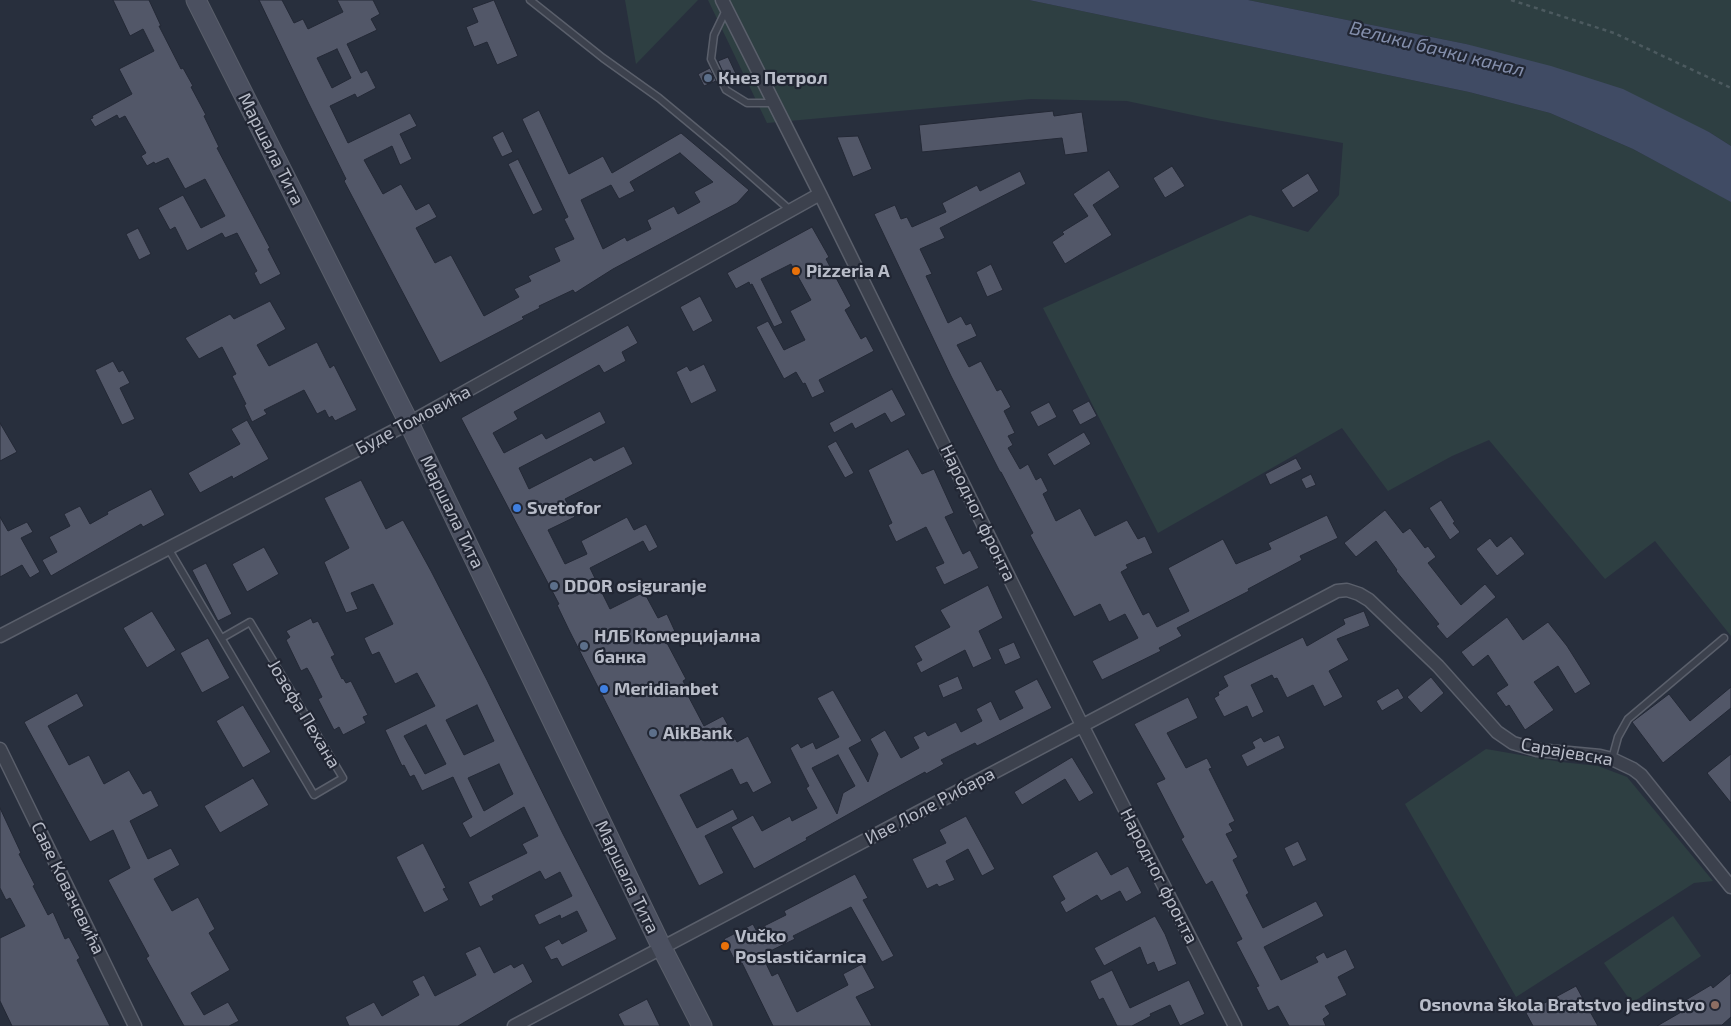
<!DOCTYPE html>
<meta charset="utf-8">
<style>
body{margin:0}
canvas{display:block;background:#282f3d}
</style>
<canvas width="1731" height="1026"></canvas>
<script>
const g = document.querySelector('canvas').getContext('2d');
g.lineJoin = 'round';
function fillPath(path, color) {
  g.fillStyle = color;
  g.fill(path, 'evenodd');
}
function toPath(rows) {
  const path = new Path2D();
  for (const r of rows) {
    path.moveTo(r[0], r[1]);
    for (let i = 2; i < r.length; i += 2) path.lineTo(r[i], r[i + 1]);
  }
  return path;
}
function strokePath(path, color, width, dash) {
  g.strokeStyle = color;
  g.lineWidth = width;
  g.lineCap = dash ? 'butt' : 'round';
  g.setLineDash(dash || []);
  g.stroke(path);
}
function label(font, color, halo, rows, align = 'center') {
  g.font = font + ' "Exo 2",sans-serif';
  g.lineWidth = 4.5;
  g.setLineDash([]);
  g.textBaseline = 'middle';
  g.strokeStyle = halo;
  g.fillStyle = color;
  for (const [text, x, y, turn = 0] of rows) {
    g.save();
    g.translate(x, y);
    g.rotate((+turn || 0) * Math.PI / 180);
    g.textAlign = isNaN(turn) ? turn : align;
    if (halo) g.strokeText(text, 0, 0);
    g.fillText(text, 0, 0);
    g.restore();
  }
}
fillPath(toPath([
 [625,0,698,0,636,64],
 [708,0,1029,0,1469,92,1550,113,1633,149,1728,200,1731,202,1731,636,1655,541,1605,579,1489,440,1452,456,1388,491,1342,428,1158,533,1043,308,1250,215,1308,232,1339,195,1343,143,1211,119,1127,101,1031,99,767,123],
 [1248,0,1731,0,1731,146,1709,132,1466,44],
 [1486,749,1561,762,1598,766,1627,777,1713,881,1694,883,1516,997,1405,804],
 [1673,916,1701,956,1632,1003,1604,963]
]), '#2e3f42');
fillPath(toPath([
 [1029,0,1248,0,1466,44,1551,66,1623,89,1709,132,1731,146,1731,202,1633,149,1550,113,1469,92]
]), '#404b64');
const building = toPath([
 [113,0,149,0,161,26,159,26,181,69,183,68,193,86,191,87,206,115,204,116,219,147,217,148,270,248,268,249,281,274,260,285,254,273,257,271,237,233,225,238,222,233,187,251,175,227,170,230,158,208,183,195,201,228,225,216,205,179,185,189,168,158,155,164,154,162,147,166,141,156,146,153,125,116,119,119,117,115,95,127,90,119,93,118,92,116,132,94,119,69,154,51,143,29,130,36,113,0],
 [259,0,282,0,294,23,303,19,308,29,343,12,337,0,373,0,380,14,371,19,377,30,347,44,361,73,367,70,376,88,357,98,355,94,330,106,348,143,410,113,417,126,400,134,412,159,400,165,392,146,364,160,383,194,401,184,416,210,429,203,437,217,416,228,435,263,451,255,484,316,519,297,514,289,531,281,528,276,560,261,554,248,574,239,564,219,568,217,522,119,539,110,569,174,603,156,612,173,681,133,749,190,737,203,613,269,575,293,573,290,539,306,540,308,522,317,524,319,440,363,344,181,346,179,307,100,259,0],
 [337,49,351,78,332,88,317,58,337,49],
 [680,153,713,182,694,192,700,202,678,214,674,206,647,220,651,229,627,241,625,237,603,249,581,200,611,185,619,199,635,191,630,182,680,153],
 [494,0,518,56,497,65,487,42,474,47,466,27,478,22,472,8,494,0],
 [728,57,736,74,726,79,718,61,728,57],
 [710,68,717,83,716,81,704,86,698,74,710,68],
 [1053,111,1054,116,1082,112,1088,152,1065,155,1062,138,922,152,919,125,1053,111],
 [503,131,513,152,502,157,492,137,503,131],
 [858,136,872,169,853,177,837,137,858,136],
 [518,159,543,210,533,215,508,164,518,159],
 [1172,166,1185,186,1165,198,1153,178,1172,166],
 [1109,170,1120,187,1093,205,1112,235,1065,264,1052,242,1064,234,1062,232,1088,216,1073,194,1109,170],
 [1020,171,1026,184,940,228,945,238,920,249,932,274,926,276,948,323,961,316,966,325,971,323,977,336,957,345,969,367,981,361,997,391,1001,389,1011,407,1004,411,1015,433,1008,436,1013,445,1008,448,1020,469,1028,464,1036,480,1041,477,1048,491,1043,494,1056,521,1080,508,1095,536,1127,520,1138,539,1145,536,1153,553,1126,565,1128,568,1121,572,1143,615,1149,612,1157,627,1189,611,1168,568,1223,539,1236,564,1271,549,1268,543,1327,515,1338,538,1300,556,1302,560,1248,589,1249,591,1177,628,1182,636,1159,648,1161,651,1102,680,1092,661,1138,638,1125,614,1109,622,1100,604,1074,617,1030,535,1033,533,1001,472,1000,472,951,376,874,214,895,205,901,219,907,217,912,227,946,212,942,203,977,185,980,191,1020,171],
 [1308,173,1319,191,1293,208,1281,190,1308,173],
 [812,227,829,257,826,259,851,306,845,310,861,339,866,336,874,351,819,380,825,392,812,398,805,383,803,384,796,372,784,379,756,327,768,321,784,350,805,340,790,311,811,300,791,264,761,279,783,323,774,327,752,284,750,285,749,282,736,289,727,273,812,227],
 [138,228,151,254,139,260,126,234,138,228],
 [991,264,1003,290,987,297,976,272,991,264],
 [700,296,713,321,693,332,680,307,700,296],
 [270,301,286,329,257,345,269,366,317,342,330,368,334,365,357,410,335,421,332,416,329,418,325,410,317,414,304,390,264,410,267,414,252,422,244,405,246,404,232,376,236,374,222,347,199,359,185,338,230,314,234,319,270,301],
 [628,325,638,343,622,352,626,361,604,373,599,365,514,412,518,419,493,433,504,453,542,433,546,439,600,411,606,423,519,468,529,489,591,457,594,461,624,446,633,464,565,499,575,517,548,530,565,564,587,554,581,541,627,517,634,530,646,524,658,547,649,552,643,541,590,568,610,609,644,592,658,618,667,614,678,638,667,643,686,679,683,681,686,687,684,688,704,726,723,716,737,742,748,736,772,783,753,793,747,782,740,785,732,769,680,795,697,828,733,809,738,819,705,836,724,873,699,886,569,630,557,605,559,604,461,418,628,325],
 [113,361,119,372,123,370,130,383,120,388,135,419,122,425,95,370,113,361],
 [704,364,717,391,691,404,676,372,687,366,690,371,704,364],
 [892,389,906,415,891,423,885,413,855,429,852,423,834,433,829,423,892,389],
 [1089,401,1097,416,1080,425,1072,410,1089,401],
 [1049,402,1057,417,1038,427,1030,412,1049,402],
 [247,420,269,459,233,479,232,476,200,493,188,473,240,444,231,429,247,420],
 [0,423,17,452,0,461,0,423],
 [1084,432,1091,444,1054,466,1047,454,1084,432],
 [836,441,854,473,845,478,827,446,836,441],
 [908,449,922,474,934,469,954,513,945,517,963,554,970,550,979,568,944,585,935,567,944,563,926,527,896,542,888,525,892,523,868,470,908,449],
 [1296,458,1302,469,1270,485,1265,474,1296,458],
 [1311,474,1316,485,1306,489,1301,479,1311,474],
 [361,480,386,529,403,520,431,571,487,680,563,834,617,939,562,967,557,958,551,960,544,947,559,939,562,944,587,931,577,911,561,919,560,915,539,925,534,915,572,896,560,872,545,880,540,871,492,896,494,900,480,907,468,882,527,853,522,844,538,836,524,807,470,838,462,823,472,817,453,777,422,791,414,775,410,777,404,765,402,766,385,730,435,706,417,673,395,684,379,652,372,655,364,638,393,624,373,584,351,593,358,609,346,613,324,562,349,548,324,498,361,480],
 [477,705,494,741,464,755,446,720,477,705],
 [426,725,446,764,425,774,404,736,426,725],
 [499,764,513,794,484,811,468,778,499,764],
 [151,489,165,515,143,527,141,524,51,576,42,560,57,552,49,537,70,526,64,514,80,506,90,524,108,514,107,512,151,489],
 [1441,500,1455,522,1453,523,1460,532,1450,540,1429,508,1441,500],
 [1385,510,1403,533,1410,528,1425,548,1428,546,1436,557,1428,563,1461,605,1485,584,1496,597,1447,639,1436,626,1439,624,1396,571,1397,570,1376,541,1356,557,1344,543,1385,510],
 [0,517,8,531,27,522,33,532,21,538,40,572,30,578,22,565,0,577,0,517],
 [1511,536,1525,554,1497,576,1476,549,1490,538,1497,547,1511,536],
 [264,547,279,574,247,592,232,564,264,547],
 [206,563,232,614,218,621,192,570,206,563],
 [988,585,1003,618,979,631,992,659,973,668,965,650,921,673,916,663,922,660,914,646,950,627,940,610,988,585],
 [152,611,176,650,147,668,123,628,152,611],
 [1364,611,1370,626,1337,639,1349,660,1329,671,1343,697,1324,707,1313,685,1287,698,1277,678,1274,679,1272,675,1251,685,1264,712,1252,718,1247,706,1224,717,1214,698,1219,695,1218,692,1228,686,1223,676,1303,637,1307,646,1345,624,1343,619,1364,611],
 [1507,617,1523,640,1548,622,1567,646,1591,684,1575,694,1558,666,1534,682,1554,710,1525,730,1509,705,1506,707,1496,693,1508,685,1488,655,1473,667,1461,652,1507,617],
 [311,618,313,623,318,621,335,655,331,657,342,679,343,678,346,683,351,681,368,715,363,717,366,723,343,735,339,727,334,730,318,699,322,697,311,675,307,668,301,671,286,640,290,637,286,631,311,618],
 [208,638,230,678,202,693,180,653,208,638],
 [1014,642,1021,658,1005,665,998,649,1014,642],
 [958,676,963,689,943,698,938,685,958,676],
 [1431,677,1444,693,1421,713,1407,697,1431,677],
 [1037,679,1052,708,977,746,975,743,941,760,944,764,926,774,925,772,888,792,806,838,807,840,754,869,731,827,753,815,762,831,790,816,792,821,817,808,806,788,809,786,790,748,798,743,801,748,813,742,816,749,839,737,817,698,833,690,862,741,849,748,868,782,878,754,870,739,885,730,901,758,919,748,913,737,925,731,928,736,956,722,961,732,982,721,976,709,991,701,1000,720,1023,708,1014,691,1037,679],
 [838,755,855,786,843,793,837,814,812,768,838,755],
 [1731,687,1731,708,1663,763,1632,722,1669,694,1690,721,1731,687],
 [1398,688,1404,698,1382,711,1376,701,1398,688],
 [77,693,84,706,48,726,69,765,89,755,104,784,129,770,143,794,151,790,159,806,130,821,148,859,171,848,180,865,154,879,172,911,198,897,215,929,209,933,230,970,191,993,204,1015,228,1002,239,1021,229,1026,184,1026,146,958,149,956,108,880,130,868,113,830,90,842,24,722,77,693],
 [1188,697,1198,718,1167,733,1186,768,1207,758,1212,768,1209,769,1235,821,1229,824,1233,831,1226,834,1238,857,1233,860,1249,893,1246,895,1263,928,1316,901,1324,916,1264,947,1281,980,1318,962,1315,957,1324,952,1327,958,1346,949,1355,968,1338,977,1347,995,1325,1006,1330,1014,1323,1019,1326,1026,1289,1026,1278,1006,1268,1011,1256,987,1259,986,1236,942,1242,939,1212,881,1206,885,1181,839,1184,837,1156,783,1165,779,1134,724,1188,697],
 [243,705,271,752,243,768,216,721,243,705],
 [1279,735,1285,748,1247,767,1241,755,1255,748,1252,742,1261,737,1264,742,1279,735],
 [1731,754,1731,803,1707,773,1731,754],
 [1072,757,1094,793,1079,802,1065,779,1022,805,1014,792,1072,757],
 [253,778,269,805,220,833,204,806,253,778],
 [0,808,21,853,19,854,35,885,33,886,48,915,53,912,65,939,69,937,80,958,77,960,110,1026,12,1026,0,1001,0,938,25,926,10,898,6,900,0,888,0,808],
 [966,816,995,869,982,876,968,849,946,861,955,880,939,887,937,884,927,889,912,859,946,843,939,830,966,816],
 [1298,841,1307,860,1293,867,1284,848,1298,841],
 [423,843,446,888,443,889,449,900,424,913,396,857,423,843],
 [1097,851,1111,875,1128,866,1142,893,1126,902,1120,891,1101,901,1097,895,1066,913,1060,902,1065,899,1052,876,1097,851],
 [855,874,868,898,863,900,894,956,882,962,851,907,793,936,795,939,762,955,772,976,778,973,797,1012,848,985,843,974,862,964,875,988,856,997,872,1026,773,1026,742,963,737,965,724,939,753,924,756,930,786,915,784,911,855,874],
 [1155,916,1165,934,1177,964,1158,972,1154,962,1147,965,1140,947,1104,966,1094,948,1155,916],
 [480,946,494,973,511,964,514,968,523,963,533,982,458,1026,349,1026,345,1017,374,1002,382,1016,419,995,412,981,424,975,435,996,476,975,465,953,480,946],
 [1112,970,1130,1008,1189,980,1205,1014,1180,1026,1170,1005,1150,1014,1151,1016,1132,1026,1117,1026,1103,998,1099,1000,1090,981,1112,970],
 [1731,973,1731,1017,1722,1025,1657,1026,1683,1011,1679,1004,1711,985,1713,988,1731,973],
 [1576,986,1598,1026,1533,1026,1526,1013,1576,986],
 [647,999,660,1026,624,1026,618,1014,647,999]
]);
fillPath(building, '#525768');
strokePath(building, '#232835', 1);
const lane = toPath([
 [530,0,603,58,659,98,724,152,790,210],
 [726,10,714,35,711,59,726,90,747,103,774,103],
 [168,548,314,795,343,778,250,622,222,638],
 [1612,759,1618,737,1628,719,1724,638]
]);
const street = toPath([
 [722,0,820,194,1082,725,1235,1026],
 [0,636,409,423,820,194],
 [0,749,135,1026],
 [514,1026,1337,591,1347,590,1359,594,1369,600,1438,666,1497,732,1513,743,1537,750,1600,756,1612,759,1633,769,1641,775,1731,887]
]);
const secondary = toPath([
 [196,0,409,423,662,948,702,1026]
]);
strokePath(lane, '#5a5f6b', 9);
strokePath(street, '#5a5f6b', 15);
strokePath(secondary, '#5a5f6b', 21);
strokePath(toPath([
 [1511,0,1614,33,1731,88]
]), '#4c5a5f', 2.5, [4, 4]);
strokePath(lane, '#3c414d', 6);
strokePath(street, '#3c414d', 12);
strokePath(secondary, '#4b5060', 19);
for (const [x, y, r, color] of [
 [708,78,5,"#5c6f8a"],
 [796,271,5,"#e8710a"],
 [517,508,5,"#3f7fe0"],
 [554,586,5,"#5c6f8a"],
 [584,646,5,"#5c6f8a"],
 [604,689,5,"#3f7fe0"],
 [653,733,5,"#5c6f8a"],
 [725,946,5,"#e8710a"],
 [1715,1005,5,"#8d6e63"]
]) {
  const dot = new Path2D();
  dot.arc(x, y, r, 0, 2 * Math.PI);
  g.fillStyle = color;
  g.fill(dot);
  strokePath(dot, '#212633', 2);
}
label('bold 18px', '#b8bcc8', '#212633', [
 ["Кнез Петрол",718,78],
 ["Pizzeria A",806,271],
 ["Svetofor",527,508],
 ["DDOR osiguranje",564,586],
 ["НЛБ Комерцијална",594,636],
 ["банка",594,657],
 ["Meridianbet",614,689],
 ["AikBank",663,733],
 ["Vučko",735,936],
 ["Poslastičarnica",735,957],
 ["Osnovna škola Bratstvo jedinstvo",1705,1005,"right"]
], 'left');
label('18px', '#b8bcc8', '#212633', [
 ["Маршала Тита",271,149,63],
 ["Буде Томовића",413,420,-28],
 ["Маршала Тита",452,512,64],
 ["Народног фронта",978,513,64],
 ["Јозефа Пехана",304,714,59],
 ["Сарајевска",1567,752,10],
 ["Иве Лоле Рибара",930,806,-28],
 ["Народног фронта",1159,876,63],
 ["Маршала Тита",627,877,64],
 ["Саве Ковачевића",68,888,64]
]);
label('italic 19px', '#848fac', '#212633', [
 ["Велики бачки канал",1437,49,14]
]);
</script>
